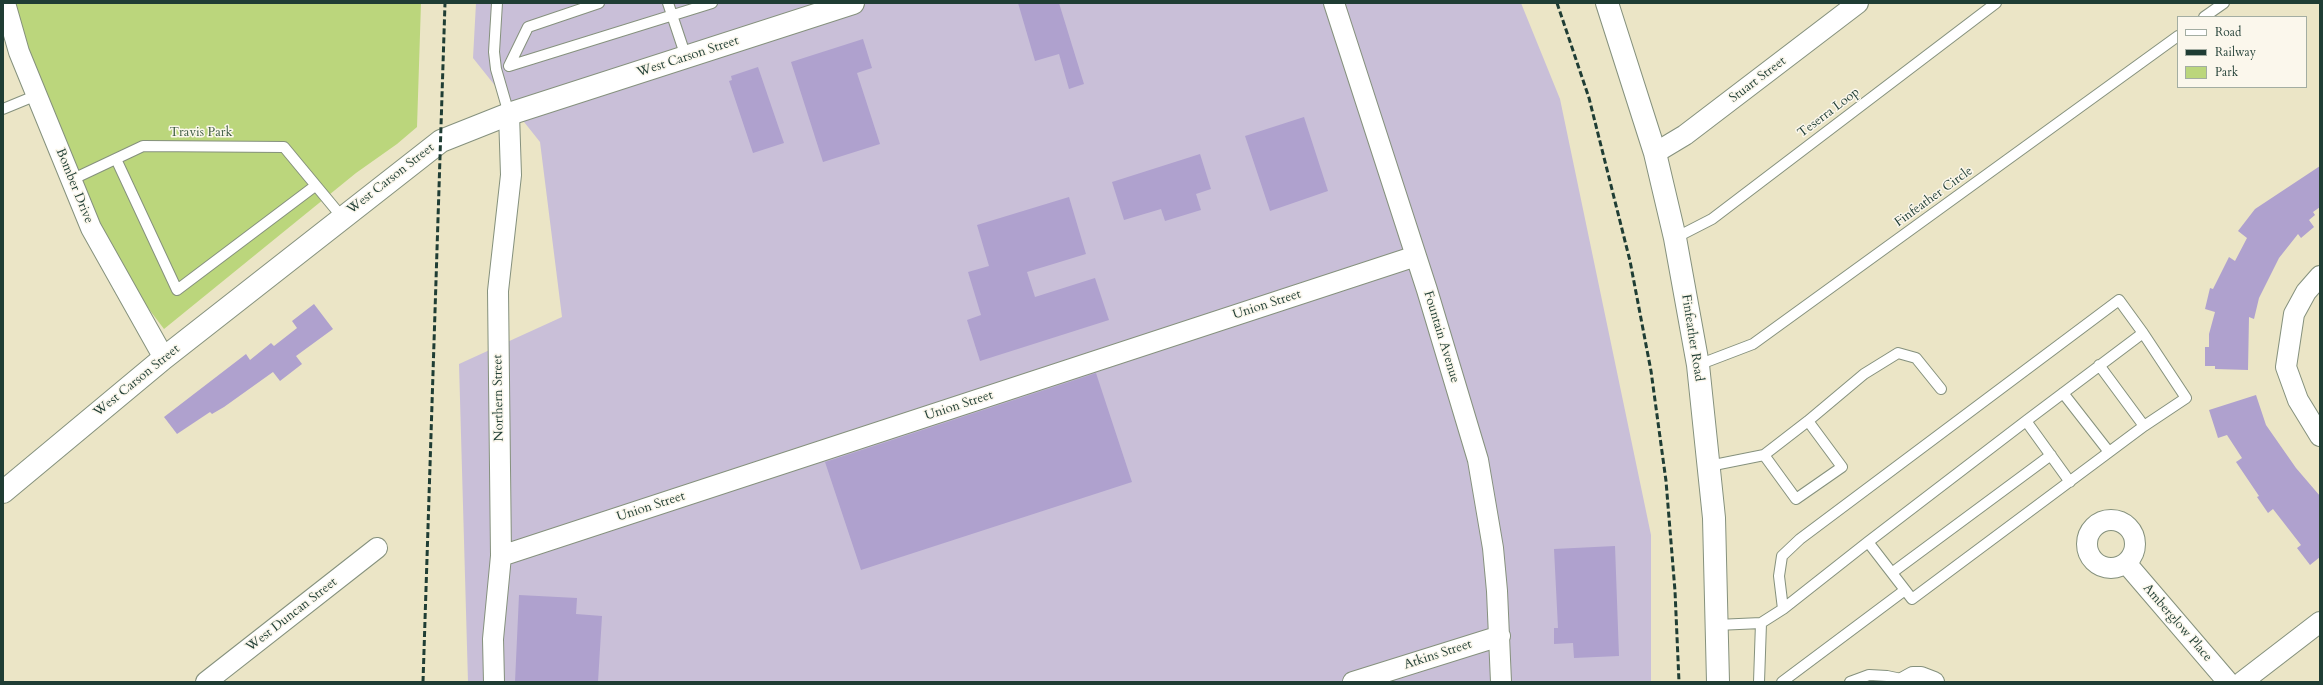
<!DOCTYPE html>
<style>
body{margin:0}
#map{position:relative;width:2323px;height:685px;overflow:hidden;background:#ebe5c6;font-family:Cardo,serif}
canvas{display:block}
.frame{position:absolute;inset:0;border:4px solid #1f3d34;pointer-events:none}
.legend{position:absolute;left:2177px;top:16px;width:130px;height:72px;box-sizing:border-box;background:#fbf7ec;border:1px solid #a3ada2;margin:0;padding:5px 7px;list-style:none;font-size:12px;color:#1f3d34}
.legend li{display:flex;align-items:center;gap:8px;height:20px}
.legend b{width:20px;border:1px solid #a3ada2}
</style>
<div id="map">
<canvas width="2323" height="685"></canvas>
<div class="frame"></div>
<ul class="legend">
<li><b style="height:5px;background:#fff"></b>Road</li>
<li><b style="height:5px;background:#1f3d34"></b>Railway</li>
<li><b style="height:11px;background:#bbd67c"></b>Park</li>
</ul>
</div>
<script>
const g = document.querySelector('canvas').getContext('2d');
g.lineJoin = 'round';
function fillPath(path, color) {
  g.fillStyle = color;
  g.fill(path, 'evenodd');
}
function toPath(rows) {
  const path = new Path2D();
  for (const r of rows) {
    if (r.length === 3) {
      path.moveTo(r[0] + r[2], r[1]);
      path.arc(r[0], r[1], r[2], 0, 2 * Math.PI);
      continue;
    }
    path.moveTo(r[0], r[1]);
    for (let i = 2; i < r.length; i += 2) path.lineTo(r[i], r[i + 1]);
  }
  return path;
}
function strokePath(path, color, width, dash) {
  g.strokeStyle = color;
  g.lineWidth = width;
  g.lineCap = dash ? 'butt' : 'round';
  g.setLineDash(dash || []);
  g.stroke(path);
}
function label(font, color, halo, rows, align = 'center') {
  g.font = font + ' Cardo,serif';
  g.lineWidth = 3;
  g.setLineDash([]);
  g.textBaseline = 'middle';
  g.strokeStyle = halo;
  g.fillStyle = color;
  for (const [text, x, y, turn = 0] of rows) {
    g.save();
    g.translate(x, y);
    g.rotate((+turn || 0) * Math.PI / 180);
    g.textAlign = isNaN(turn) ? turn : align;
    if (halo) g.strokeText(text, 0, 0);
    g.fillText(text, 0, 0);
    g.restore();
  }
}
fillPath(toPath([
 [476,3,1521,3,1560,99,1651,535,1651,682,468,682,459,364,562,317,540,142,473,58]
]), '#c9bfd8');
fillPath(toPath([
 [13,3,421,3,417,127,397,144,356,173,164,329,145,304,97,223,45,100]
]), '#bbd67c');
fillPath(toPath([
 [1018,3,1059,3,1084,84,1069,89,1059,54,1035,61],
 [863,39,872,68,857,73,880,144,823,162,791,62],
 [758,67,784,143,753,153,729,81,732,80,731,76],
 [1304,117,1328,191,1270,211,1245,136],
 [1200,154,1211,189,1196,194,1201,210,1165,221,1161,209,1124,220,1112,182],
 [2320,166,2320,207,2313,212,2315,215,2309,220,2314,227,2301,238,2298,234,2279,258,2259,298,2254,319,2249,317,2248,370,2215,369,2215,366,2205,366,2205,347,2209,347,2209,334,2215,312,2205,309,2210,288,2213,289,2229,257,2235,261,2247,238,2238,231,2255,209],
 [1069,197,1086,254,1027,272,1035,297,1095,278,1109,320,980,361,967,320,981,315,968,272,989,266,977,225],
 [314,304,333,329,296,356,302,364,280,381,273,372,224,407,212,414,210,412,177,434,164,417,246,354,250,360,271,343,274,346,297,328,292,321],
 [1096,373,1132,482,861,570,825,462],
 [2256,395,2266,425,2296,468,2320,496,2320,557,2310,565,2297,548,2301,545,2273,509,2268,513,2257,497,2259,496,2236,462,2242,458,2227,435,2218,438,2209,410],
 [1615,546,1619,656,1574,658,1573,643,1554,644,1554,628,1558,628,1554,549],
 [519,595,577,598,576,614,602,616,598,682,515,682]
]), '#afa1ce');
const service = toPath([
 [497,3,494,52,496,69,509,114],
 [599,3,528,27,509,66,712,3],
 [668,3,686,57],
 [2204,17,2224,3],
 [3,109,37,95],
 [116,159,177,290,315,186],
 [71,180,143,146,284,147,342,217],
 [1675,238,1712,219,1996,3],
 [1698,365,1753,344,2178,36],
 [2099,365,2144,426],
 [2063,393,2109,452],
 [1808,421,1864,374,1898,353,1916,358,1941,389],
 [2026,421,2070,482],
 [1709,466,1764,455,1796,499,1842,467,1808,421,1764,455],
 [1893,572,2051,455],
 [1783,609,1779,576,1782,556,1800,539,2119,300,2143,333],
 [1717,625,1761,623,1783,609,1868,542,2026,421,2143,333,2186,398,2144,426,1912,599,1868,542],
 [1759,682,1761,623],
 [1782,682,1905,590],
 [1850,682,1869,675,1887,676,1906,680]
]);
const minor = toPath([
 [5,3,19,52,91,228,164,358],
 [1334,3,1427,290,1478,460,1493,548,1497,591,1501,682],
 [1655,153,1685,135,1858,3],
 [2320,276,2306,292,2294,314,2286,367,2298,400,2320,436],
 [2111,544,24],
 [501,556,1416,256],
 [2126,563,2228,682],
 [206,682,377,548],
 [494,682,493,639,501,556,498,291,511,175,509,114],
 [1353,682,1500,636],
 [1904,682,1913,677,1921,677,1934,682],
 [2242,682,2320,622]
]);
const tertiary = toPath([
 [1607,3,1655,153,1675,238,1698,365,1714,518,1718,682],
 [3,492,164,358,441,141,509,114,853,3]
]);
strokePath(service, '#85917d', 12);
strokePath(minor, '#85917d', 22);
strokePath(tertiary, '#85917d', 24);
strokePath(service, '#fff', 10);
strokePath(minor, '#fff', 20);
strokePath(tertiary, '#fff', 22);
strokePath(toPath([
 [1557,3,1589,98,1630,261,1651,371,1666,481,1675,591,1679,682],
 [423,682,445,3]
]), '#1f3d34', 3, [6, 3]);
label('13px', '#1f3d34', '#fbf7ec', [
 ["West Carson Street",688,57,-18],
 ["Stuart Street",1758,80,-37],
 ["Teserra Loop",1829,113,-37],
 ["West Carson Street",391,179,-38],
 ["Bomber Drive",74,186,68],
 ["Finfeather Circle",1934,197,-36],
 ["Union Street",1267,305,-18],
 ["Fountain Avenue",1441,337,73],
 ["Finfeather Road",1692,338,81],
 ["West Carson Street",137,381,-39],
 ["Northern Street",499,398,-91],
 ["Union Street",959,406,-18],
 ["Union Street",651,507,-18],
 ["West Duncan Street",292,615,-38],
 ["Amberglow Place",2177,623,49],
 ["Atkins Street",1438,655,-18]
]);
label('13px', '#3e5c42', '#fbf7ec', [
 ["Travis Park",201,133]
]);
</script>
